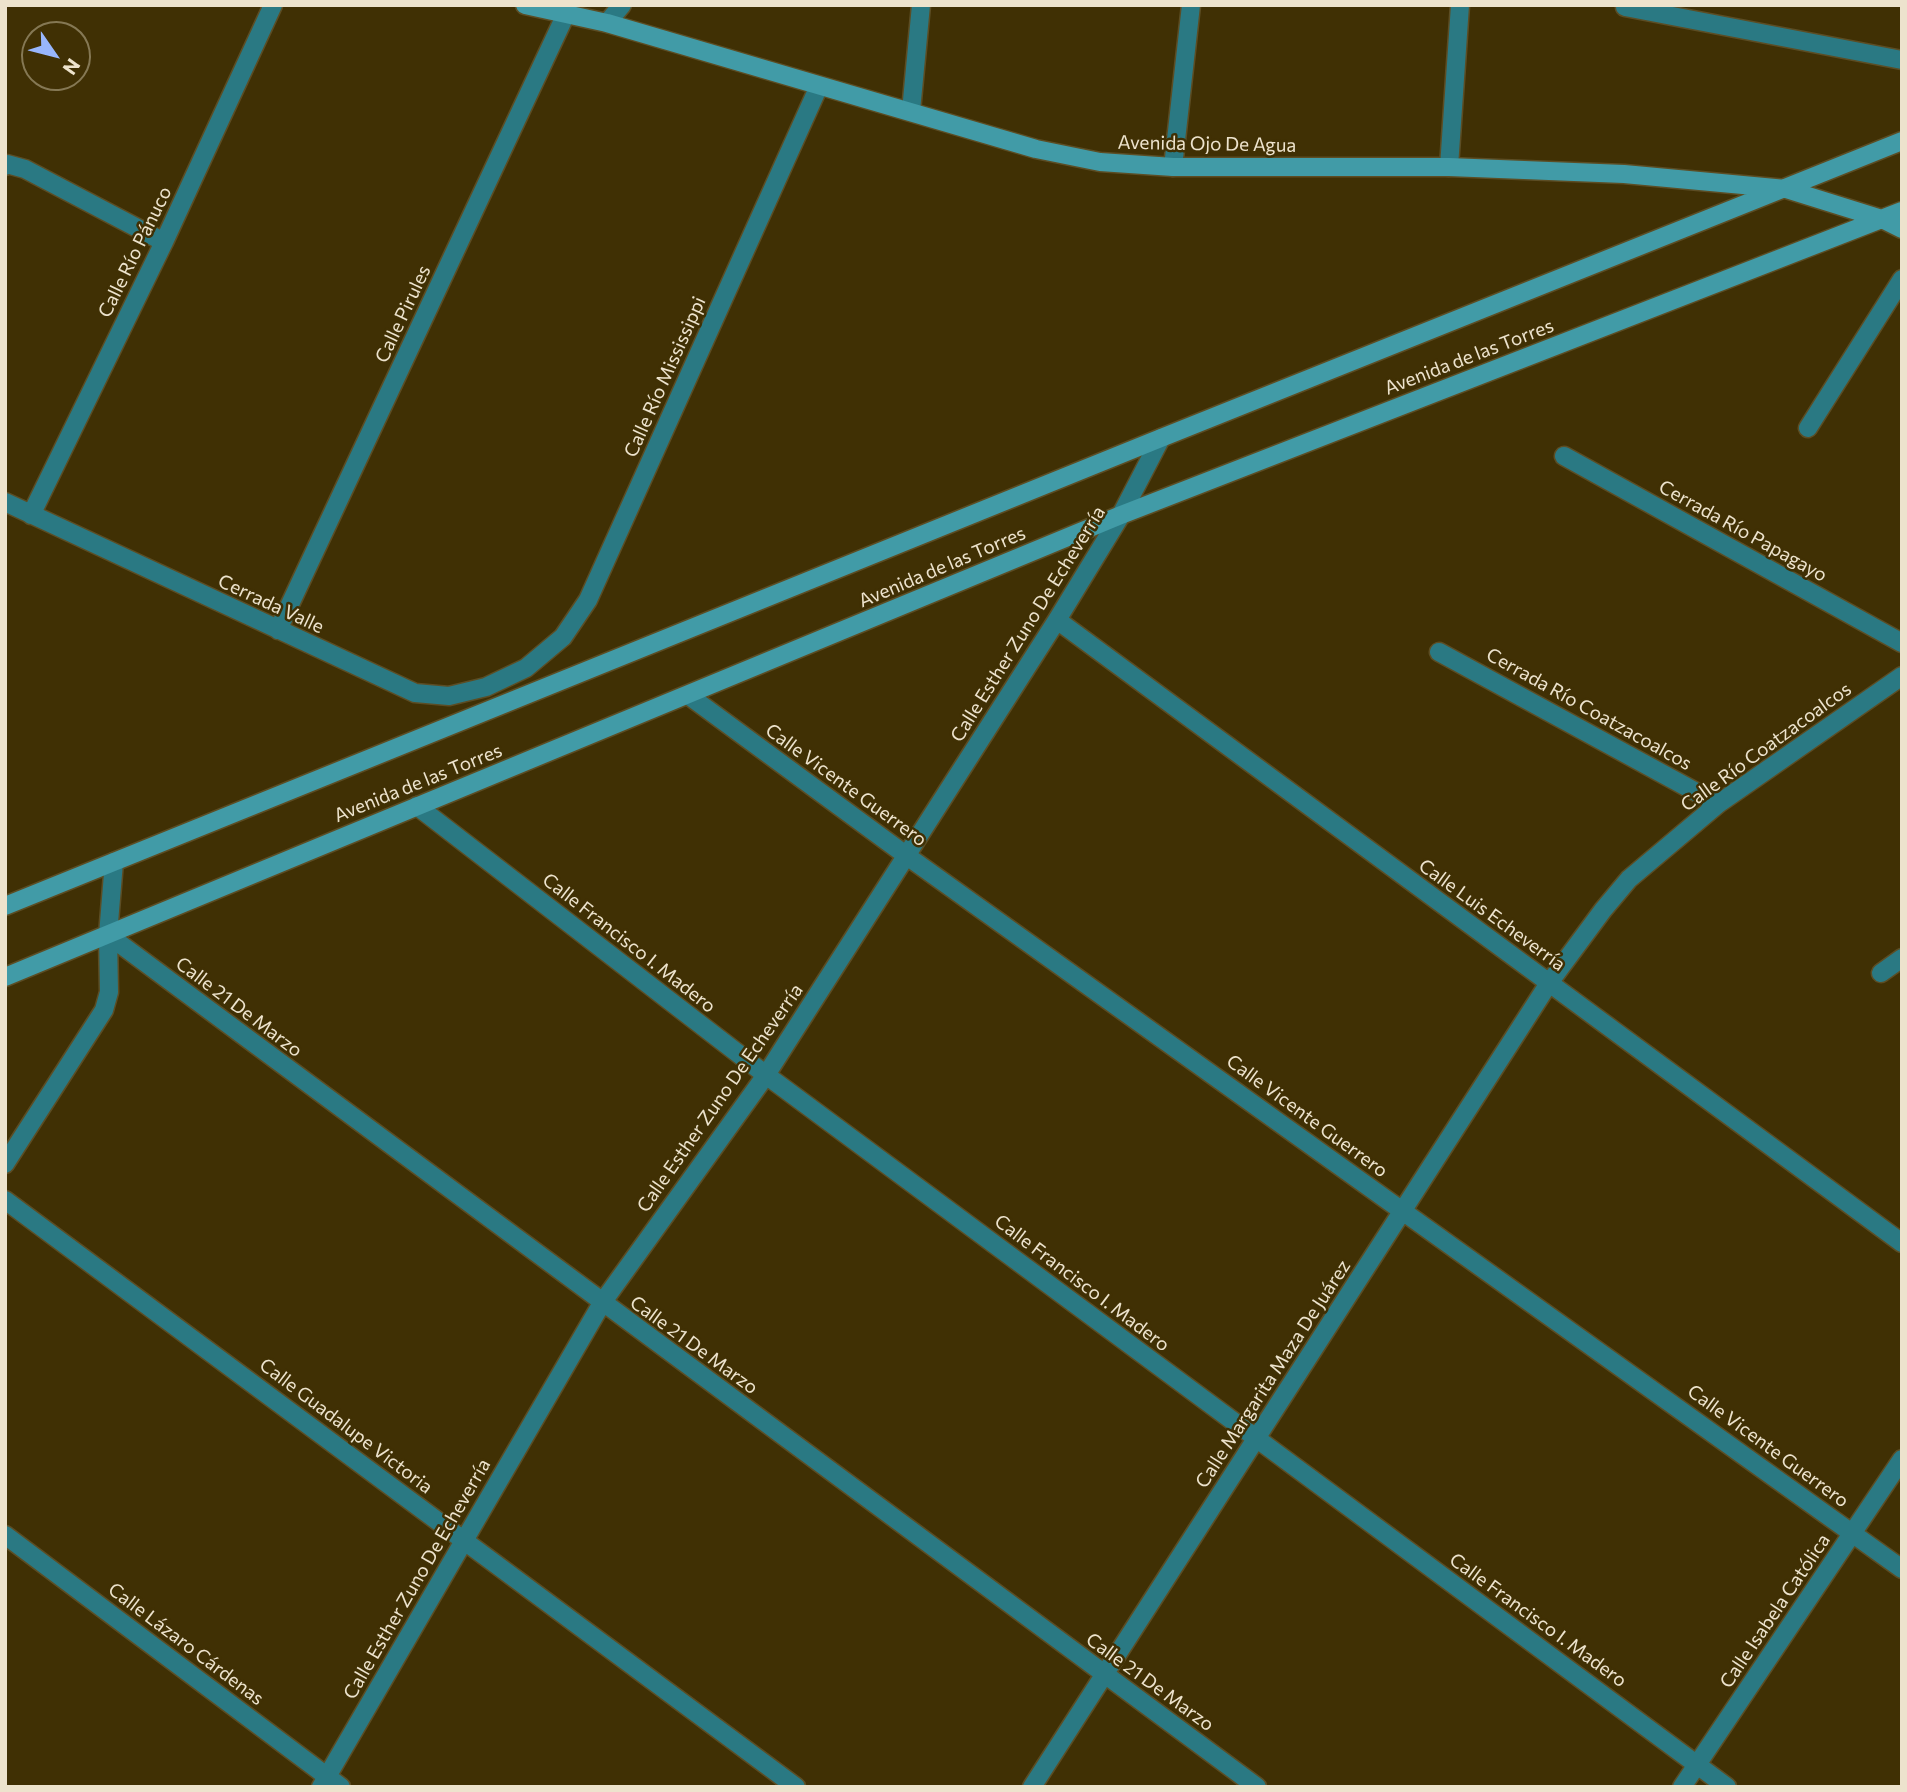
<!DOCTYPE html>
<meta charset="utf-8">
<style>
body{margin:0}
#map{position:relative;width:1907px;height:1792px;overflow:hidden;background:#403004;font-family:Commissioner,sans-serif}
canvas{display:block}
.frame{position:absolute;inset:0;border:7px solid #ede3cd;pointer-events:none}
.north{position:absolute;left:21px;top:21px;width:70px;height:70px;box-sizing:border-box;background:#403004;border:2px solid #857854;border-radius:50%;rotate:125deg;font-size:19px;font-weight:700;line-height:28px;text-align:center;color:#ede3cd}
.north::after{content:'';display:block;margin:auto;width:24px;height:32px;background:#98b6fd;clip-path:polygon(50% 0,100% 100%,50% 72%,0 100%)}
</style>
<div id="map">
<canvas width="1907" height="1792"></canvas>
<div class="frame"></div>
<div class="north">N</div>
</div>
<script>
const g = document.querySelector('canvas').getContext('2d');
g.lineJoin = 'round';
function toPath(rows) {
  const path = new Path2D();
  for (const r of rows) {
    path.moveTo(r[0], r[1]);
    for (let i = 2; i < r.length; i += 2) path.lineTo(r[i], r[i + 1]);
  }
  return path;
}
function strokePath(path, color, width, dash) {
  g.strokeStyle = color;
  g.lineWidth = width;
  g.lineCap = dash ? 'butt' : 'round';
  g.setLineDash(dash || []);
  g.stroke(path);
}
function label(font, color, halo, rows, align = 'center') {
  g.font = font + ' Commissioner,sans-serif';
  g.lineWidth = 5;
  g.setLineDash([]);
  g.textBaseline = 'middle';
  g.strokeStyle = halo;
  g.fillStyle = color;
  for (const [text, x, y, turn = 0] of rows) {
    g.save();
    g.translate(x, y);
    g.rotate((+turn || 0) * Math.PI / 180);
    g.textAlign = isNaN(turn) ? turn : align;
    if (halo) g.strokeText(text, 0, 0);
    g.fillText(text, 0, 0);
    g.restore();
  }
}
const street = toPath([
 [1625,7,1902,60],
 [607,23,622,5],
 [911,111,921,5],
 [5,166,7,164,25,169,164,242],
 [1173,167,1191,5],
 [1449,167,1460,5],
 [1808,428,1902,279],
 [1564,456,1902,643],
 [5,502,415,693,449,696,486,687,526,668,563,637,588,600,819,86],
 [31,515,164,242,273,5],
 [1057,620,1902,1243],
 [278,630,565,16],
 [1439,652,1718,804],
 [688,695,907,856,1902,1569],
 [417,806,766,1075,1727,1787],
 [108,935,1257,1787],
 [1881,973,1902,958],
 [5,1164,104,1010,109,992,108,935,114,862],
 [5,1200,796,1787],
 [5,1535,341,1787],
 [321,1787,602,1303,766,1075,1057,620,1121,515,1161,438],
 [1032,1787,1549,983,1603,910,1629,879,1718,804,1902,676],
 [1682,1787,1902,1459]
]);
const secondary = toPath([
 [525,5,607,23,1036,149,1100,162,1173,167,1449,167,1624,174,1786,189,1882,219,1902,229],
 [5,906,1161,438,1902,141],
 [5,977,1121,515,1902,211]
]);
strokePath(street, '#5c4d24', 21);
strokePath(secondary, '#5c4d24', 21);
strokePath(street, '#2a7983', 18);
strokePath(secondary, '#419ba7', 18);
label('19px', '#ede3cd', '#403004', [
 ["Avenida Ojo De Agua",1207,144,1],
 ["Calle Río Pánuco",135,252,-64],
 ["Calle Pirules",403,314,-65],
 ["Avenida de las Torres",1469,357,-21],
 ["Calle Río Mississippi",665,377,-66],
 ["Cerrada Río Papagayo",1743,531,29],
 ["Avenida de las Torres",942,567,-23],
 ["Cerrada Valle",271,604,25],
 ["Calle Esther Zuno De Echeverría",1028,624,-58],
 ["Cerrada Río Coatzacoalcos",1589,709,29],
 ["Calle Río Coatzacoalcos",1766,747,-36],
 ["Avenida de las Torres",418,783,-22],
 ["Calle Vicente Guerrero",846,785,36],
 ["Calle Luis Echeverría",1492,915,36],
 ["Calle Francisco I. Madero",629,943,38],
 ["Calle 21 De Marzo",239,1007,37],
 ["Calle Esther Zuno De Echeverría",720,1098,-55],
 ["Calle Vicente Guerrero",1307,1116,36],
 ["Calle Francisco I. Madero",1082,1283,37],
 ["Calle 21 De Marzo",694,1345,36],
 ["Calle Margarita Maza De Juárez",1273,1374,-57],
 ["Calle Guadalupe Victoria",346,1426,37],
 ["Calle Vicente Guerrero",1768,1446,36],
 ["Calle Esther Zuno De Echeverría",417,1579,-60],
 ["Calle Isabela Católica",1775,1611,-56],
 ["Calle Francisco I. Madero",1538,1620,36],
 ["Calle Lázaro Cárdenas",186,1644,37],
 ["Calle 21 De Marzo",1150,1682,36]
]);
</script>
